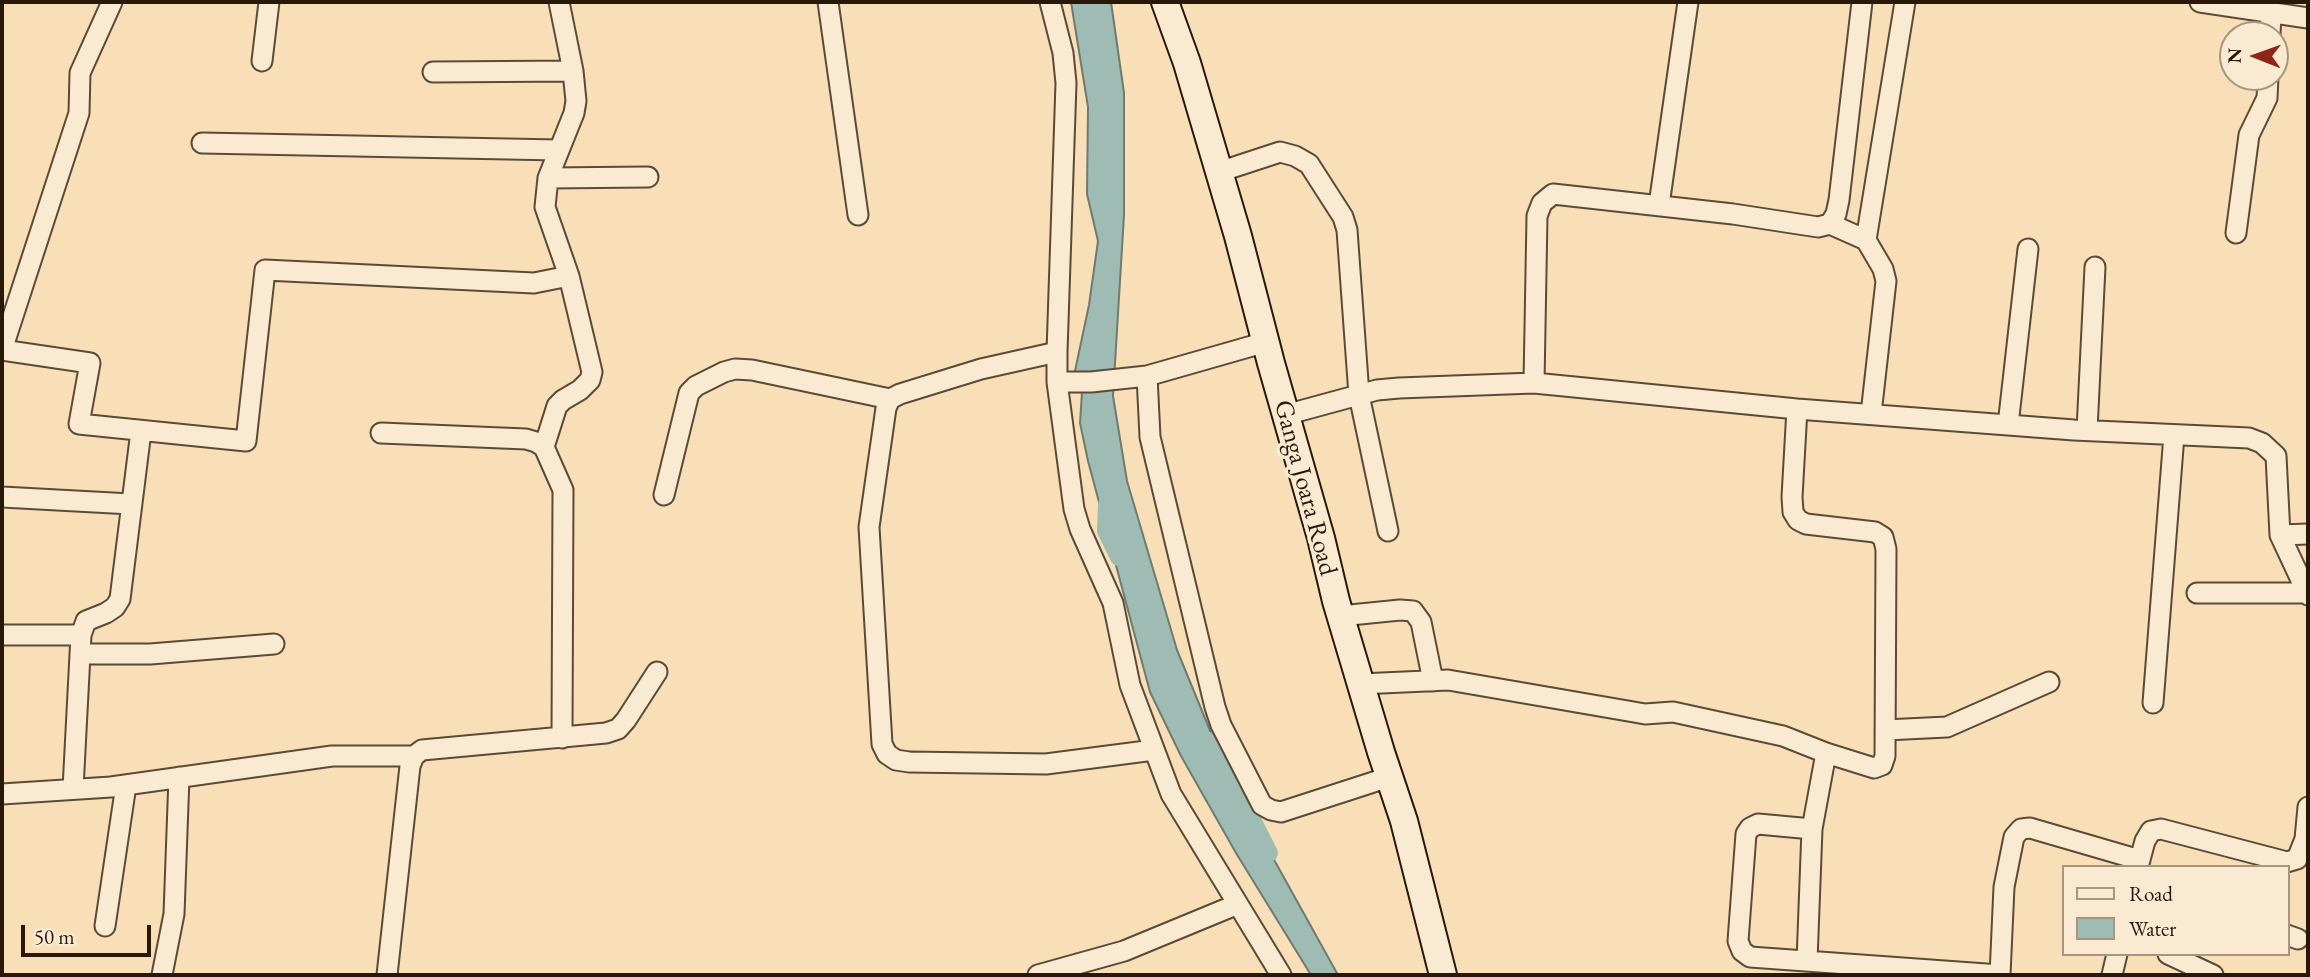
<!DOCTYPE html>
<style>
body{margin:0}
#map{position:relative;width:2310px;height:977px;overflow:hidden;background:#f8dfb8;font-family:"EB Garamond",serif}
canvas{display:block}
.frame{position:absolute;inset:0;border:4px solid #27180a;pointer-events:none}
.legend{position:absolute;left:2062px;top:865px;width:228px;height:91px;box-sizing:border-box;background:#faead1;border:2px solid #a69681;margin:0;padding:9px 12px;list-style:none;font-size:21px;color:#27180a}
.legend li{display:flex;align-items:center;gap:14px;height:35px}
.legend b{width:35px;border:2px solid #a69681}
.north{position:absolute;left:2219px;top:21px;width:70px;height:70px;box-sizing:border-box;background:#faead1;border:2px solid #a69681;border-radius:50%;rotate:271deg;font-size:19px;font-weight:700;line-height:28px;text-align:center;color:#27180a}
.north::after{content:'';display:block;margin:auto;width:24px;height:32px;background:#8f2418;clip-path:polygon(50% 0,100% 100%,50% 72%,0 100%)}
.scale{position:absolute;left:21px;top:925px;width:130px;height:32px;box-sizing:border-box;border:4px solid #27180a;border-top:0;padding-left:9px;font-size:21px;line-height:24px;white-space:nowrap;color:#27180a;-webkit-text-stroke:5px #faead1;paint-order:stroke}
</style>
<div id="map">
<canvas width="2310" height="977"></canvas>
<div class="frame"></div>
<ul class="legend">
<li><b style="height:9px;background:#faead1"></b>Road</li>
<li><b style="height:19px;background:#9fbcb4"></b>Water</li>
</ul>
<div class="north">N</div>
<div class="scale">50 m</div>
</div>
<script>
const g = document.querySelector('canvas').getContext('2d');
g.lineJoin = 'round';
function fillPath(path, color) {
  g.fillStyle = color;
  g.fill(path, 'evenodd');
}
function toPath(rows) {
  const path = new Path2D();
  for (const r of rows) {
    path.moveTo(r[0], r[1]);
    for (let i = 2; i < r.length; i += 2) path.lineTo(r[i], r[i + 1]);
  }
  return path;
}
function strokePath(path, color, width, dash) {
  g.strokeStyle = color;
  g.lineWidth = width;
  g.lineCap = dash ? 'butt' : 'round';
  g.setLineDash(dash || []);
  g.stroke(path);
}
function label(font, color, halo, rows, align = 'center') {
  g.font = font + ' "EB Garamond",serif';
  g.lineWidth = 7;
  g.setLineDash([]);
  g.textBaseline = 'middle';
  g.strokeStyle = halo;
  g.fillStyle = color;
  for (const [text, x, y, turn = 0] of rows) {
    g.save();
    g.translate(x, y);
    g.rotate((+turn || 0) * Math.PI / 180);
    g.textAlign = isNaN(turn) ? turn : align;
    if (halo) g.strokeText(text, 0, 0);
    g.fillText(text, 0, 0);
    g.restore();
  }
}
const water = toPath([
 [1071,2,1111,2,1124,93,1124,215,1113,396,1127,481,1177,650,1232,784,1338,975,1311,975,1236,853,1181,756,1150,692,1088,461,1080,423,1082,392,1075,371,1089,305,1098,241,1087,194,1088,107,1071,2]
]);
fillPath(water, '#9fbcb4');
strokePath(water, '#6f7a70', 2);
strokePath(toPath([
 [1107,504,1106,531,1119,557],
 [1212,741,1269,853]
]), '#9fbcb4', 18);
const minor = toPath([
 [112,2,80,73,79,113,2,350,90,363,79,424,246,441,265,270,534,283,569,276],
 [828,2,858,215],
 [1050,2,1063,53,1066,83,1057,352,1057,382,1074,509,1080,529,1113,603,1130,685,1171,794,1281,975],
 [2200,2,2308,18],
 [2270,35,2271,13],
 [262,61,269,2],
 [433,72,573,71],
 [202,143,559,150],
 [1219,172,1280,152,1295,156,1309,164,1343,217,1347,230,1359,395,1388,531],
 [548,178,648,177],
 [1659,205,1688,2],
 [1830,224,1866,240,1883,269,1886,281,1871,414],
 [2236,233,2249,135,2267,98,2268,77],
 [1866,240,1905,2],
 [1057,352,981,369,900,394,890,399,886,408,869,527,882,744,887,754,896,760,909,762,1046,764,1154,750],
 [1147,376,1150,437,1215,707,1221,725,1262,805,1271,810,1281,812,1389,777],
 [1057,382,1091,382,1147,376,1266,342],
 [1534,383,1537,216,1542,203,1553,194,1733,214,1818,227,1830,224,1836,214,1839,200,1862,2],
 [1285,415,1377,390,1399,388,1534,383,1797,409,2074,430,2249,438,2262,443,2276,456,2280,535,2308,595],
 [2008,425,2028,249],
 [2087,430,2095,267],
 [381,433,526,439,536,442,544,447,563,490,562,738],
 [544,447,557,406,563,400,580,390,590,380,592,372,569,276,545,207,548,178,574,113,576,101,573,71,559,2],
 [664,495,689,393,696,386,724,372,735,369,752,370,890,399],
 [2,497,131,504],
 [2280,535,2308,534],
 [2197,593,2307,593],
 [1340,616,1400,610,1413,611,1421,622,1433,681],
 [2,635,81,635],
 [80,654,150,654,274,644],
 [1360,684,1448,680,1628,711,1645,714,1673,712,1783,736,1826,753,1874,768,1882,765,1885,756,1886,549,1883,537,1875,532,1806,524,1798,520,1793,512,1792,497,1797,409],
 [2153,703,2174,435],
 [1885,730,1947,727,2049,682],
 [73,789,81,635,86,621,106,613,115,607,120,599,141,431],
 [2,794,111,787,332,756,414,756],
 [1812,829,1758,824,1750,828,1746,834,1738,941,1742,951,1750,957,2000,975],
 [2138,867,2145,841,2151,831,2161,829,2287,862,2297,859,2305,839,2308,807],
 [105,926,126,785],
 [2287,935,2298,939],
 [2168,954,2213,975],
 [1807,961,1812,829,1826,753],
 [162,975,174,914,179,777],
 [387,975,410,766,414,756,422,750,606,733,618,729,626,720,657,672],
 [1038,975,1124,951,1238,904],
 [2000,975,2004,887,2014,837,2021,829,2030,828,2140,860],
 [2112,975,2117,954]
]);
const secondary = toPath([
 [1165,2,1187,63,1238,236,1271,363,1321,538,1336,601,1381,752,1404,821,1443,975]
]);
strokePath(minor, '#5b4a36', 23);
strokePath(secondary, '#27180a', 30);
strokePath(minor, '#faead1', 19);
strokePath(secondary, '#faead1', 26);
label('26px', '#27180a', '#faead1', [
 ["Ganga Joara Road",1305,488,75]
]);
</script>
